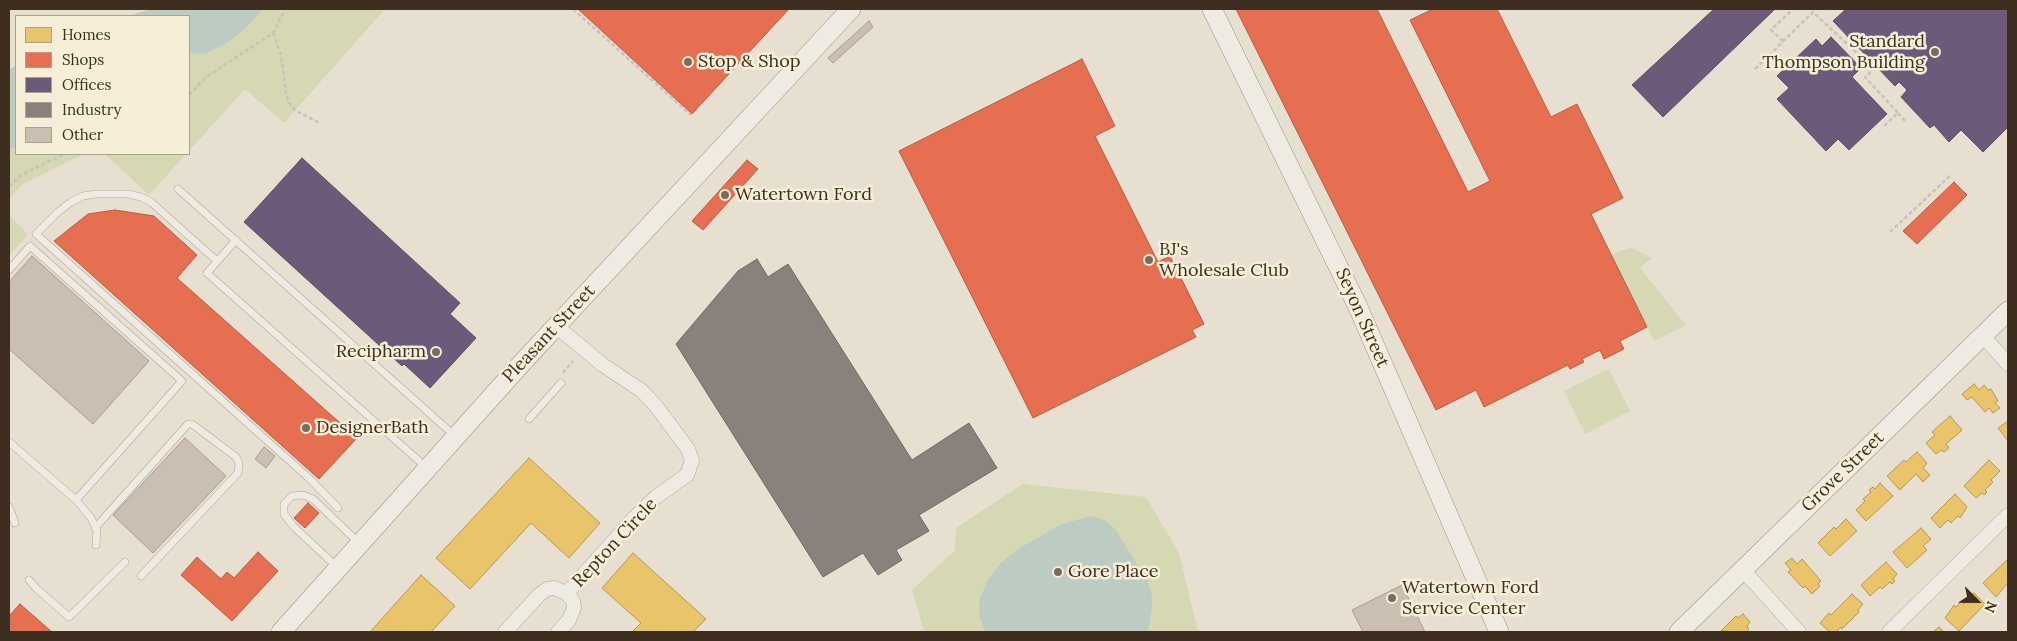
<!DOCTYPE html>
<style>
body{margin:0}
#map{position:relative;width:2017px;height:641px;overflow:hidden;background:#e7e0d1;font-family:Lora,serif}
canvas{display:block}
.frame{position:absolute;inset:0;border:10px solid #3d2e20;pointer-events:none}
.legend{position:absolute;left:15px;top:15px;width:175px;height:140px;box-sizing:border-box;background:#f7eed8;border:1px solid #ada18e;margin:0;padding:6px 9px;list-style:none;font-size:15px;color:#3d2e20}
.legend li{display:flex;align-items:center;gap:10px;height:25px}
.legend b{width:25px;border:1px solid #ada18e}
.north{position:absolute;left:1952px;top:576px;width:50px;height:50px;-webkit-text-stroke:4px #f7eed8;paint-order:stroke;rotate:113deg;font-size:14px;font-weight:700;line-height:20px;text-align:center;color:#3d2e20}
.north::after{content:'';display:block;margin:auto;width:18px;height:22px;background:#3d2e20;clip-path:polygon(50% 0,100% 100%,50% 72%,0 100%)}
</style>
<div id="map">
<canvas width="2017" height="641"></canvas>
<div class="frame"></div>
<ul class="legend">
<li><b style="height:14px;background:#e9c46a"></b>Homes</li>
<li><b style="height:14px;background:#e76f51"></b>Shops</li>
<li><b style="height:14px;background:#6d597a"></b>Offices</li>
<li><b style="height:14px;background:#8a817c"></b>Industry</li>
<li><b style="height:14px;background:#cbbfb2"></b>Other</li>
</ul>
<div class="north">N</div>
</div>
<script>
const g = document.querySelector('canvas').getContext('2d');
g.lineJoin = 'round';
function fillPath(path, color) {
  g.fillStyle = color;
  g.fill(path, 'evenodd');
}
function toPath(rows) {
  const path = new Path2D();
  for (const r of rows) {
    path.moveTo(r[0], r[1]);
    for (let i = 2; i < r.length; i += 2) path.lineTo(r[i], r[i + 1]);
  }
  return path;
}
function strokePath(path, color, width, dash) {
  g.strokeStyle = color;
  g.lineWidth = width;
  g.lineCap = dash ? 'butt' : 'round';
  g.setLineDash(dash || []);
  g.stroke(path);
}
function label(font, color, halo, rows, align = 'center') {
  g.font = font + ' Lora,serif';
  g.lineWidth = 5;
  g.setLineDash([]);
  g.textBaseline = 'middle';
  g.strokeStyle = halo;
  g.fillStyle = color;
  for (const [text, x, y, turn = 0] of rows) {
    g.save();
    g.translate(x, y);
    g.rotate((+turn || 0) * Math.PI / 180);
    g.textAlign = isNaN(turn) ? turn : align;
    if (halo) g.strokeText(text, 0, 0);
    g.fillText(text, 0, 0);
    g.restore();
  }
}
fillPath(toPath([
 [263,9,385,9,284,123,245,89,189,151,189,53,204,53,227,43,244,30],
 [16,147,16,154,84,154,23,184,9,199,9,150],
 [102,154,186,154,149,195,106,155],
 [9,215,28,234,9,256],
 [1632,248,1652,258,1640,268,1686,325,1654,341,1611,255,1620,251],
 [1609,369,1630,411,1585,434,1564,391],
 [1023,484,1146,497,1179,553,1198,632,924,632,912,590,955,550,956,528]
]), '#d6d7b3');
fillPath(toPath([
 [152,9,263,9,244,30,227,43,204,54,189,53,189,16,127,16],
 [16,65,16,147,9,150,9,70],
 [1091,516,1104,520,1115,529,1147,580,1152,596,1152,608,1148,632,985,632,980,617,979,601,987,582,999,565,1018,549,1062,524]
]), '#bcccc2');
const homes = toPath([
 [1974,384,1979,390,1984,385,1988,390,1991,389,1998,401,1995,403,2000,408,1993,413,1989,408,1985,412,1972,397,1967,400,1962,394,1974,384],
 [1950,416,1962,430,1946,444,1949,448,1944,452,1941,450,1936,454,1926,443,1935,435,1932,432,1950,416],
 [2008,421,2008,441,1998,428,2008,421],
 [1917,452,1927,463,1923,468,1930,475,1923,482,1916,474,1900,490,1887,476,1904,460,1906,462,1917,452],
 [529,458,600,523,569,558,531,523,470,589,436,558,529,458],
 [1989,460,2000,471,1991,480,1993,482,1985,490,1987,492,1984,495,1982,493,1976,498,1964,486,1989,460],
 [1880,483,1893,496,1866,521,1856,510,1865,501,1863,499,1871,492,1869,490,1873,487,1875,489,1880,483],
 [1955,494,1967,507,1960,518,1958,516,1951,523,1948,520,1940,528,1931,518,1955,494],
 [1846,519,1857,531,1830,556,1818,543,1834,527,1836,529,1846,519],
 [1921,528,1931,539,1923,546,1927,550,1907,568,1893,552,1921,528],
 [633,553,706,619,693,632,632,632,641,623,602,588,633,553],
 [1792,558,1797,564,1802,559,1821,581,1818,584,1820,586,1812,594,1805,586,1803,588,1788,572,1791,570,1785,563,1792,558],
 [2008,559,2008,583,1996,597,1983,583,2008,559],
 [1886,562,1897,574,1893,579,1895,581,1892,584,1890,582,1882,589,1880,587,1870,596,1861,585,1886,562],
 [421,575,455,606,431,632,370,632,421,575],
 [1974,593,1985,604,1959,631,1945,618,1954,605,1956,607,1961,602,1964,604,1974,593],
 [1852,594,1863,604,1858,610,1859,612,1842,629,1841,627,1836,632,1830,632,1820,623,1829,613,1831,615,1852,594],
 [1743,614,1750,622,1747,626,1749,629,1746,632,1721,631,1736,616,1738,618,1743,614],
 [1939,627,1944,632,1933,632,1939,627]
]);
fillPath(homes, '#e9c46a');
strokePath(homes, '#b59754', 1);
const shops = toPath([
 [578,9,787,9,788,10,692,114,578,9],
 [1236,9,1377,9,1468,192,1490,181,1410,20,1433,9,1497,9,1551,117,1577,104,1623,198,1591,214,1647,327,1620,341,1624,349,1604,359,1600,350,1582,359,1584,362,1570,369,1568,365,1484,407,1476,390,1436,410,1236,9],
 [1082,59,1115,126,1095,136,1158,262,1170,256,1204,324,1192,330,1196,337,1033,418,899,151,1082,59],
 [747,160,758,169,703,230,692,221,747,160],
 [1954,182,1967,195,1917,244,1903,231,1954,182],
 [115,210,154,216,197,255,177,278,357,438,319,479,54,241,88,214,115,210],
 [308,503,319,513,305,528,294,518,308,503],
 [258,552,278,571,232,621,181,575,197,557,221,579,227,572,234,578,258,552],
 [20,604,52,632,9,632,9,616,20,604]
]);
fillPath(shops, '#e76f51');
strokePath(shops, '#b45c42', 1);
const offices = toPath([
 [1714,9,1775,9,1663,117,1632,85,1714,9],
 [1846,9,2008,9,2008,127,1983,152,1961,130,1949,142,1934,125,1930,128,1901,97,1907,90,1899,82,1895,86,1833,21,1846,9],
 [1831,37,1861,68,1852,77,1887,114,1849,150,1838,139,1826,151,1777,99,1789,88,1777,76,1816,39,1822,46,1831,37],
 [302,158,460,303,450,314,476,338,430,388,404,364,402,366,244,222,302,158]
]);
fillPath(offices, '#6d597a');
strokePath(offices, '#5f4c5f', 1);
const industry = toPath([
 [757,259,768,277,788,264,912,460,969,423,997,468,919,515,929,531,896,550,902,560,878,575,863,553,823,577,676,344,738,271,757,259]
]);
fillPath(industry, '#8a817c');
strokePath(industry, '#736860', 1);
const building = toPath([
 [869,21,873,27,833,63,828,58,869,21],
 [32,256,149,361,93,424,9,349,9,282,32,256],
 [185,438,226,476,153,553,113,515,185,438],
 [264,447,275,456,266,468,255,459,264,447],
 [1402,585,1425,632,1363,632,1352,610,1402,585]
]);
fillPath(building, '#cbbfb2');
strokePath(building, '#a89c90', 1);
const lane = toPath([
 [178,189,455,436],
 [236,240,207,273,427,468],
 [217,261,151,202,141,197,128,194,96,194,83,196,71,202,58,212,36,234,311,480,338,508],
 [9,270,30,246,182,381,76,500,91,518,97,530,96,545],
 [529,419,561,383],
 [9,442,76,500],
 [9,507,15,523],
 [95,528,188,424,192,424,236,457,239,463,238,473,141,576],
 [337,567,294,527,284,514,284,504,292,496,303,495,313,499,359,543],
 [29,580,37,589,69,617,125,562]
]);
const street = toPath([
 [556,326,603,365,642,391,656,406,688,449,692,461,687,475,656,497,635,517,567,593],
 [1983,336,2008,364],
 [1743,570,1799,632],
 [505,632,539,595,547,589,554,588,567,593,573,601,574,608,569,620,558,632],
 [1889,632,2008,515]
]);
const secondary = toPath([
 [1212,9,1358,307,1499,632],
 [281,632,521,364,851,9],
 [1679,632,2008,311]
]);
strokePath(lane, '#ada599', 8);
strokePath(street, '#ada599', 15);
strokePath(secondary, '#9c958a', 20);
strokePath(toPath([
 [573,9,691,115],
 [273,33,281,55,286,93,289,103,296,111,320,123],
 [1783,41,1771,30,1793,9],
 [1755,69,1813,12,1874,69,1865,77,1898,113,1883,127],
 [189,95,205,78,273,33,285,9],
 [1898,113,1906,122],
 [9,186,23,174,64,154],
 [1890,232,1952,174],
 [563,373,573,361]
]), '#c8c2b9', 2.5, [4, 2.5]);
strokePath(lane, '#efebe3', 7);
strokePath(street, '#efebe3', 14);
strokePath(secondary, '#efebe3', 19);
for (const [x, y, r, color] of [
 [1935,52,5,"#786c5e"],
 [688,62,5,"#786c5e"],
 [725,195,5,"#786c5e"],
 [1149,260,5,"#786c5e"],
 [436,352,5,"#786c5e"],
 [306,428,5,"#786c5e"],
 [1058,572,5,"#786c5e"],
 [1392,598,5,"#786c5e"]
]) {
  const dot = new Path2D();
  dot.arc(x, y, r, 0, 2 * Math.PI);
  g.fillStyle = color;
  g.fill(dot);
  strokePath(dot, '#f7eed8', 2);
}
label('18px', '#3d2e20', '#f7eed8', [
 ["Standard",1925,42,"right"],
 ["Thompson Building",1925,63,"right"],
 ["Stop & Shop",698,62],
 ["Watertown Ford",735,195],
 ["BJ's",1159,250],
 ["Wholesale Club",1159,271],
 ["Recipharm",426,352,"right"],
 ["DesignerBath",316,428],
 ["Gore Place",1068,572],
 ["Watertown Ford",1402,588],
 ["Service Center",1402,609]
], 'left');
label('18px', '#3d2e20', '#f7eed8', [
 ["Seyon Street",1362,318,66],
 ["Pleasant Street",549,334,-47],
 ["Grove Street",1843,472,-44],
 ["Repton Circle",615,543,-47]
]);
</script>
